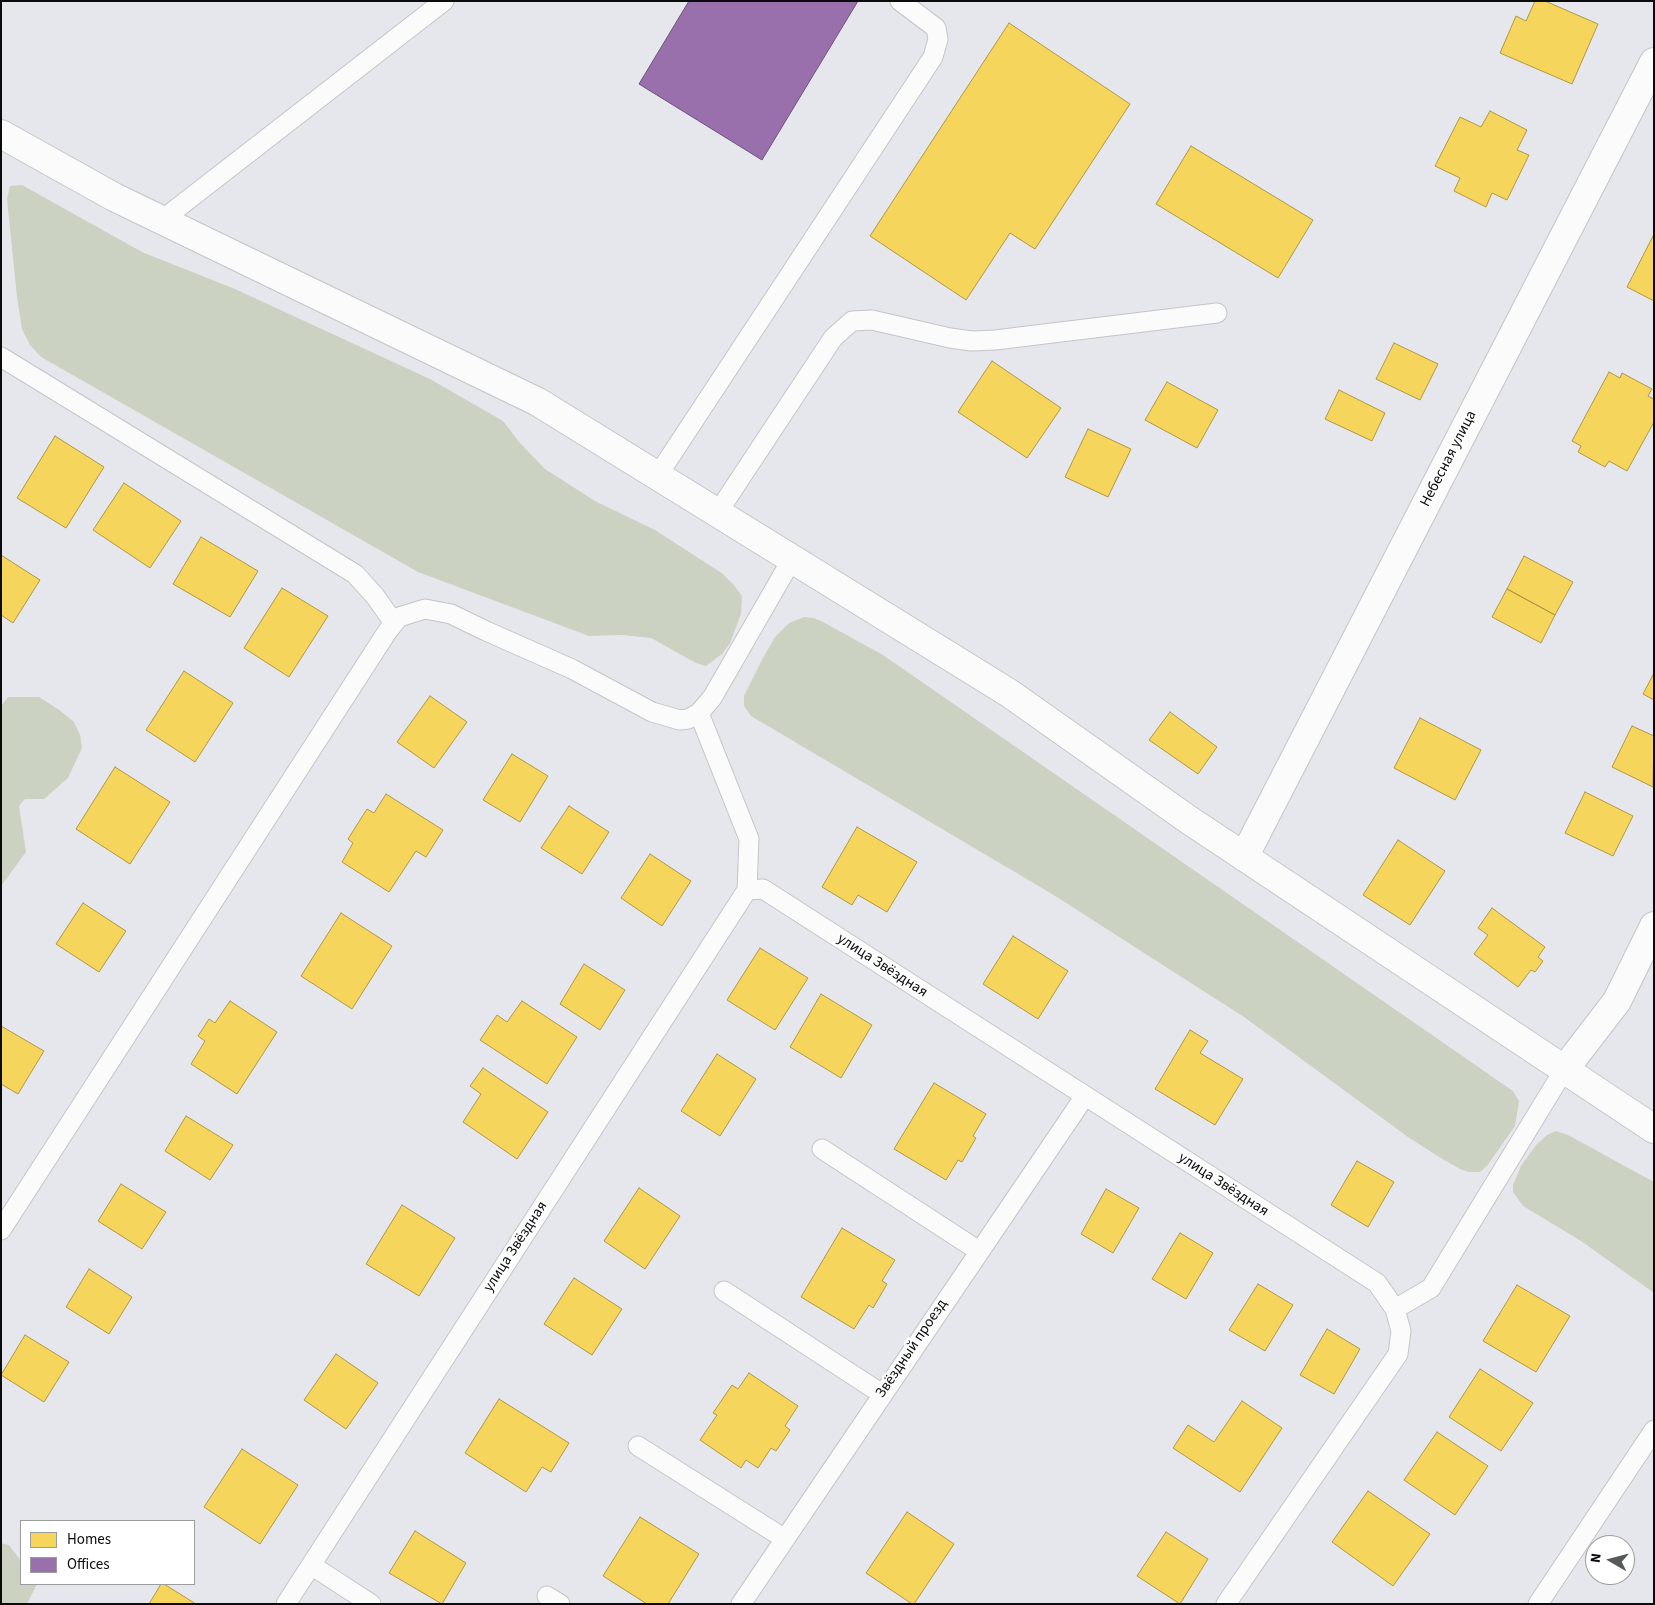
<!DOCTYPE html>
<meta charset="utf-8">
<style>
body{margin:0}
#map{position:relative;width:1655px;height:1605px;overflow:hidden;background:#e6e7ec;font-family:"Source Sans 3",sans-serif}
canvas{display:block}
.frame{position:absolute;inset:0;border:2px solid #0a0b0d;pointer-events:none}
.legend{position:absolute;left:20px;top:1520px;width:175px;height:65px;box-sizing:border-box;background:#fff;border:1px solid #9d9d9e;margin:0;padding:6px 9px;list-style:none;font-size:15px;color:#0a0b0d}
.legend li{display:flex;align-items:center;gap:10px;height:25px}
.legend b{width:25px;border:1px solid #9d9d9e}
.north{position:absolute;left:1585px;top:1535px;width:50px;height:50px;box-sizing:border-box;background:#fff;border:1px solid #9d9d9e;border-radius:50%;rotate:278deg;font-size:14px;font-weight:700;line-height:20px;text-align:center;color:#0a0b0d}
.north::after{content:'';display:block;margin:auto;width:18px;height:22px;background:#57585b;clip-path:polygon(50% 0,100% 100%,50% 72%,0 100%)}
</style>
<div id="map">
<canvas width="1655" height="1605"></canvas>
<div class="frame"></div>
<ul class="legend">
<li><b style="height:14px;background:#f6d55c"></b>Homes</li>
<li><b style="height:14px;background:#9970ab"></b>Offices</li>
</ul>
<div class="north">N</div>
</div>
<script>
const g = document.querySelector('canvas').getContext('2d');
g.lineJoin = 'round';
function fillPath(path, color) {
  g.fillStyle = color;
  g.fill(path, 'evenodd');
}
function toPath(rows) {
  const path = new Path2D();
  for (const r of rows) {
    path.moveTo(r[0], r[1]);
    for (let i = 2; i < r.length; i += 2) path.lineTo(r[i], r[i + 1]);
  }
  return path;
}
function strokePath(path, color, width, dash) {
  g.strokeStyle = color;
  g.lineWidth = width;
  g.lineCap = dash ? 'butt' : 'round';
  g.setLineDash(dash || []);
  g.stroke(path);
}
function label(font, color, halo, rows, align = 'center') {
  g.font = font + ' "Source Sans 3",sans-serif';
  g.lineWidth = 5;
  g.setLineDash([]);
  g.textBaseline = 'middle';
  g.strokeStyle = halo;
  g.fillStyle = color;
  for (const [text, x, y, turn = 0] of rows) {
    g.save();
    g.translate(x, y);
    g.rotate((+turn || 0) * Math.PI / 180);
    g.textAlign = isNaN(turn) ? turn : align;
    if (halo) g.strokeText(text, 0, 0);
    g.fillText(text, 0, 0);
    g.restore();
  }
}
fillPath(toPath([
 [22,185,142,252,235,289,430,379,503,421,520,443,545,469,595,501,655,530,723,574,733,584,742,596,741,614,730,643,722,654,706,666,696,663,651,638,622,635,589,636,418,572,41,357,30,345,22,329,17,297,7,199,10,186],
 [804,617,814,618,823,622,883,655,1513,1091,1519,1101,1515,1126,1487,1166,1480,1172,1469,1172,1460,1169,1439,1157,1408,1137,1244,1017,1052,894,751,716,744,706,744,696,763,658,775,637,789,623],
 [8,697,39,697,58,709,74,722,80,735,82,748,68,778,44,799,25,799,19,806,26,852,1,886,1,706],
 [1556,1131,1568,1135,1654,1182,1654,1293,1581,1241,1523,1206,1513,1192,1513,1185,1521,1166,1536,1145,1547,1135],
 [1,1543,9,1545,21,1561,21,1584,37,1584,27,1604,1,1604]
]), '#ccd2c2');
const homes = toPath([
 [1535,1,1545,1,1598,24,1572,84,1500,53,1516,16,1526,21,1535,1],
 [1009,23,1130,104,1035,249,1010,233,966,300,870,236,1009,23],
 [1490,111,1527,130,1517,150,1529,155,1507,200,1492,193,1486,207,1454,191,1460,178,1435,166,1460,117,1481,127,1490,111],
 [1191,146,1313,220,1278,278,1156,204,1191,146],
 [1653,236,1654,236,1654,301,1627,287,1653,236],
 [1394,343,1438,364,1420,400,1376,379,1394,343],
 [992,361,1061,408,1027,458,958,412,992,361],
 [1609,372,1620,378,1622,373,1652,389,1648,396,1654,399,1654,422,1627,471,1609,461,1605,467,1578,452,1581,446,1572,441,1609,372],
 [1167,382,1218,410,1197,448,1145,420,1167,382],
 [1339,390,1385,413,1372,441,1325,419,1339,390],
 [1088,429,1131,449,1108,497,1065,477,1088,429],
 [55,436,104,467,66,528,17,498,55,436],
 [124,483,181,521,150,568,93,530,124,483],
 [201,537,258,571,230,617,173,584,201,537],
 [1,555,40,580,13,623,1,615,1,555],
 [1524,556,1573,582,1555,615,1507,589,1524,556],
 [282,588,328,616,289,677,244,648,282,588],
 [1507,589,1555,615,1541,643,1492,617,1507,589],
 [184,671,233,703,195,762,146,730,184,671],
 [1654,673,1654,700,1643,694,1654,673],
 [430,696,467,722,434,768,397,742,430,696],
 [1170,712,1217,747,1198,774,1149,740,1170,712],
 [1420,718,1481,750,1455,800,1394,768,1420,718],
 [1632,726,1654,736,1653,787,1612,767,1632,726],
 [512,754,548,776,520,822,483,800,512,754],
 [115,767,170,802,130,864,76,829,115,767],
 [1585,792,1633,816,1613,856,1565,833,1585,792],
 [386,794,443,830,426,857,416,851,389,892,342,862,353,843,348,839,367,809,374,813,386,794],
 [569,806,609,832,582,874,541,848,569,806],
 [857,827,917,862,887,912,858,895,852,905,822,887,857,827],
 [1398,840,1445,871,1410,925,1363,895,1398,840],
 [650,854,691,881,662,926,621,898,650,854],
 [83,903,126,931,99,972,56,944,83,903],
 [1492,908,1545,947,1538,957,1543,961,1535,972,1531,970,1518,987,1474,954,1488,935,1478,928,1492,908],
 [341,913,392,946,352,1009,301,976,341,913],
 [1013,936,1068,971,1038,1019,983,984,1013,936],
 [760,948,808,978,775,1030,727,1000,760,948],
 [584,964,625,990,600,1030,560,1004,584,964],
 [821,994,872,1025,841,1078,790,1047,821,994],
 [230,1001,277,1032,237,1094,191,1064,205,1041,198,1036,209,1019,215,1023,230,1001],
 [522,1001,577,1037,547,1084,480,1040,497,1015,507,1022,522,1001],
 [1,1026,44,1051,18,1094,1,1084,1,1026],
 [1190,1030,1208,1041,1200,1053,1243,1079,1215,1125,1155,1089,1190,1030],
 [717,1054,756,1079,720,1136,681,1111,717,1054],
 [483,1068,548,1112,517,1159,463,1122,481,1094,470,1086,483,1068],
 [934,1083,986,1114,973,1136,976,1138,962,1162,958,1160,946,1180,894,1149,934,1083],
 [186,1116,233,1145,210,1180,165,1151,186,1116],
 [1357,1161,1394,1182,1368,1227,1331,1205,1357,1161],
 [121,1184,166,1212,142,1249,98,1221,121,1184],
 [639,1188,680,1216,645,1269,604,1241,639,1188],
 [1106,1189,1139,1208,1113,1253,1081,1234,1106,1189],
 [402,1205,455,1238,419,1296,366,1264,402,1205],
 [842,1228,895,1260,882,1281,887,1284,873,1308,869,1305,854,1329,801,1297,842,1228],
 [1180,1233,1213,1253,1186,1299,1152,1279,1180,1233],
 [89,1269,132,1297,109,1334,66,1307,89,1269],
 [574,1278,622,1309,592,1355,544,1324,574,1278],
 [1258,1284,1293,1305,1265,1351,1229,1330,1258,1284],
 [1517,1285,1570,1316,1536,1372,1483,1341,1517,1285],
 [1327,1329,1360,1349,1334,1394,1300,1375,1327,1329],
 [25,1335,69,1362,44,1402,1,1375,25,1335],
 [336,1354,378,1383,346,1429,304,1400,336,1354],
 [1480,1369,1533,1403,1501,1451,1449,1417,1480,1369],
 [749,1373,798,1406,785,1426,790,1430,776,1451,771,1448,758,1468,746,1460,741,1468,700,1440,717,1415,713,1413,732,1385,738,1389,749,1373],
 [499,1399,569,1443,551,1472,542,1467,526,1492,465,1453,499,1399],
 [1242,1401,1282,1428,1240,1492,1173,1448,1188,1425,1214,1442,1242,1401],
 [1437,1432,1488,1466,1455,1515,1404,1480,1437,1432],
 [242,1449,298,1485,260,1544,204,1507,242,1449],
 [1368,1491,1430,1534,1393,1586,1332,1542,1368,1491],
 [907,1512,954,1544,914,1604,912,1604,866,1573,907,1512],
 [640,1517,699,1554,668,1604,647,1604,603,1576,640,1517],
 [415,1531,466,1563,442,1604,389,1573,415,1531],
 [1166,1532,1208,1559,1180,1604,1137,1576,1166,1532],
 [161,1584,164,1584,196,1604,149,1604,161,1584]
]);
fillPath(homes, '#f6d55c');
strokePath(homes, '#af9844', 1);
const offices = toPath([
 [689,1,858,1,762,160,639,84,689,1]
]);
fillPath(offices, '#9970ab');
strokePath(offices, '#6e527c', 1);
const service = toPath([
 [162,220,444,1],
 [1,357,355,574,375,596,394,623],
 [658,475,933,57,938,39,936,28,900,1],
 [718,512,833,338,852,321,872,320,950,338,972,341,995,340,1217,313],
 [747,890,763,889,1377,1283,1395,1309,1401,1331,1398,1354,1226,1604],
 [822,1149,979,1251],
 [1,1230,387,632,399,617,425,609,451,614,486,631,572,669,652,712,680,720,688,719,699,713,712,698,792,559],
 [724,1291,882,1394],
 [1395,1309,1431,1288,1564,1070],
 [638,1446,785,1539],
 [311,1565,371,1604],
 [547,1596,560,1604],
 [286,1604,747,890,749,839,699,713],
 [741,1604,1085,1096],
 [1538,1604,1654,1430]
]);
const minor = toPath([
 [1,134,114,197,538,402,1009,693,1189,820,1654,1129],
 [1244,857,1654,62],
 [1564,1070,1617,1001,1654,926]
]);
strokePath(service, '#c4c5c9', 21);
strokePath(minor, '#c4c5c9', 30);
strokePath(service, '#fbfbfc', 19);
strokePath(minor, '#fbfbfc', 28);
label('15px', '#0a0b0d', '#fff', [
 ["Небесная улица",1449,459,-63],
 ["улица Звёздная",882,966,33],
 ["улица Звёздная",1223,1185,33],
 ["улица Звёздная",516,1247,-57],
 ["Звёздный проезд",912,1349,-56]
]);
</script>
